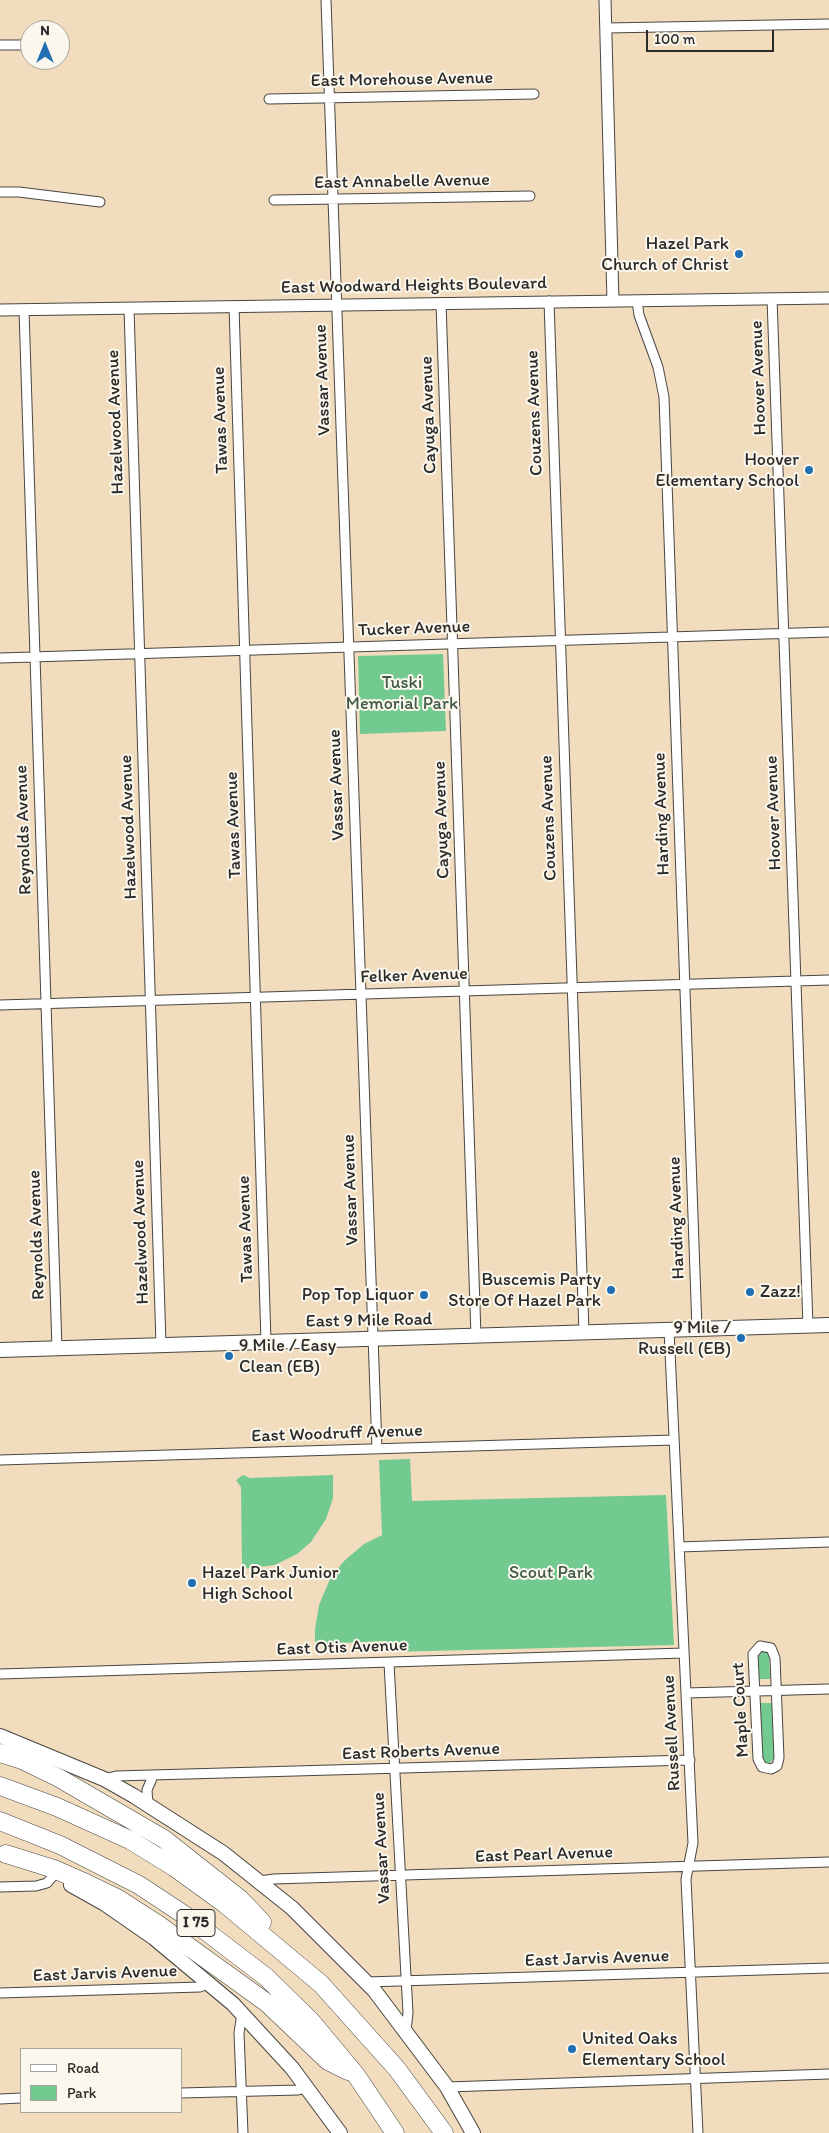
<!DOCTYPE html>
<style>
body{margin:0}
#map{position:relative;width:829px;height:2133px;overflow:hidden;background:#f2dcbe;font-family:Itim,sans-serif}
canvas{display:block}
.legend{position:absolute;left:20px;top:2048px;width:162px;height:65px;box-sizing:border-box;background:#fbf7ec;border:1px solid #a8a59f;margin:0;padding:6px 9px;list-style:none;font-size:15px;color:#2b2b2b}
.legend li{display:flex;align-items:center;gap:10px;height:25px}
.legend b{width:25px;border:1px solid #a8a59f}
.north{position:absolute;left:20px;top:20px;width:50px;height:50px;box-sizing:border-box;background:#fbf7ec;border:1px solid #a8a59f;border-radius:50%;rotate:0deg;font-size:14px;font-weight:700;line-height:20px;text-align:center;color:#2b2b2b}
.north::after{content:'';display:block;margin:auto;width:18px;height:22px;background:#1f6fb2;clip-path:polygon(50% 0,100% 100%,50% 72%,0 100%)}
.scale{position:absolute;left:646px;top:30px;width:128px;height:22px;box-sizing:border-box;border:2px solid #2b2b2b;border-top:0;padding-left:6px;font-size:15px;line-height:18px;white-space:nowrap;color:#2b2b2b;-webkit-text-stroke:4px #fbf7ec;paint-order:stroke}
</style>
<div id="map">
<canvas width="829" height="2133"></canvas>
<ul class="legend">
<li><b style="height:6px;background:#fff"></b>Road</li>
<li><b style="height:14px;background:#72ca90"></b>Park</li>
</ul>
<div class="north">N</div>
<div class="scale">100 m</div>
</div>
<script>
const g = document.querySelector('canvas').getContext('2d');
g.lineJoin = 'round';
function fillPath(path, color) {
  g.fillStyle = color;
  g.fill(path, 'evenodd');
}
function toPath(rows) {
  const path = new Path2D();
  for (const r of rows) {
    path.moveTo(r[0], r[1]);
    for (let i = 2; i < r.length; i += 2) path.lineTo(r[i], r[i + 1]);
  }
  return path;
}
function strokePath(path, color, width, dash) {
  g.strokeStyle = color;
  g.lineWidth = width;
  g.lineCap = dash ? 'butt' : 'round';
  g.setLineDash(dash || []);
  g.stroke(path);
}
function label(font, color, halo, rows, align = 'center') {
  g.font = font + ' Itim,sans-serif';
  g.lineWidth = 4;
  g.setLineDash([]);
  g.textBaseline = 'middle';
  g.strokeStyle = halo;
  g.fillStyle = color;
  for (const [text, x, y, turn = 0] of rows) {
    g.save();
    g.translate(x, y);
    g.rotate((+turn || 0) * Math.PI / 180);
    g.textAlign = isNaN(turn) ? turn : align;
    if (halo) g.strokeText(text, 0, 0);
    g.fillText(text, 0, 0);
    g.restore();
  }
}
fillPath(toPath([
 [443,654,446,731,360,734,358,656],
 [410,1459,412,1501,666,1495,674,1645,387,1652,387,1641,315,1644,315,1629,319,1605,330,1579,344,1561,364,1544,382,1535,379,1460],
 [243,1475,250,1478,333,1475,333,1498,326,1519,311,1542,297,1554,275,1565,242,1569,241,1487,236,1480],
 [761,1650,767,1651,769,1654,770,1679,759,1679,758,1655],
 [760,1703,772,1703,774,1758,769,1764,764,1762,763,1759]
]), '#72ca90');
const minor = toPath([
 [326,0,377,1449],
 [606,28,829,24],
 [0,45,30,45],
 [269,99,534,94],
 [0,192,19,192,100,202],
 [274,200,530,196],
 [772,298,808,1326],
 [549,301,584,1333],
 [637,301,639,315,658,367,664,397,697,1329],
 [441,303,476,1336],
 [234,306,266,1342],
 [129,308,161,1345],
 [24,310,57,1349],
 [0,658,829,632],
 [0,1005,829,980],
 [669,1330,693,1843,686,1879,698,2133],
 [0,1460,674,1440],
 [679,1547,829,1542],
 [760,1646,771,1648,775,1658,779,1758,777,1766,771,1769,762,1767,758,1759,753,1654,760,1646],
 [389,1663,408,2013,406,2031],
 [0,1674,684,1653],
 [686,1693,829,1689],
 [104,1779,116,1776,690,1760],
 [148,1805,147,1790,153,1776],
 [260,1881,274,1879,829,1862],
 [0,1887,36,1886,47,1883,54,1875],
 [366,1982,829,1968],
 [0,1993,200,1987,210,1983],
 [242,2013,239,2033,243,2133],
 [447,2087,829,2074],
 [181,2093,298,2090,307,2087],
 [0,2099,21,2098]
]);
const tertiary = toPath([
 [605,0,613,301],
 [0,310,829,298]
]);
const secondary = toPath([
 [0,1350,829,1325],
 [0,1736,104,1779,134,1796,223,1853,292,1908,374,1990,447,2087,473,2133],
 [71,1885,105,1904,154,1938,233,2004,292,2068,340,2133]
]);
const motorway = toPath([
 [0,1753,22,1760,59,1778,164,1839,240,1899,262,1922],
 [0,1786,57,1807,130,1840,174,1867,225,1904,321,1984,397,2069,444,2133],
 [0,1821,60,1845,139,1885,186,1916,266,1977,311,2021,356,2075,395,2133],
 [6,1854,54,1869,88,1884,117,1898,156,1923,267,2003,328,2061,348,2071]
]);
strokePath(minor, '#494641', 11);
strokePath(tertiary, '#494641', 13);
strokePath(secondary, '#494641', 16);
strokePath(motorway, '#494641', 19);
strokePath(minor, '#fff', 9);
strokePath(tertiary, '#fff', 11);
strokePath(secondary, '#fff', 14);
strokePath(motorway, '#fff', 18);
for (const [x, y, r, color] of [
 [739,254,5,"#1f6fb2"],
 [809,470,5,"#1f6fb2"],
 [611,1290,5,"#1f6fb2"],
 [750,1292,5,"#1f6fb2"],
 [424,1295,5,"#1f6fb2"],
 [741,1338,5,"#1f6fb2"],
 [229,1356,5,"#1f6fb2"],
 [192,1583,5,"#1f6fb2"],
 [572,2049,5,"#1f6fb2"]
]) {
  const dot = new Path2D();
  dot.arc(x, y, r, 0, 2 * Math.PI);
  g.fillStyle = color;
  g.fill(dot);
  strokePath(dot, '#fbf7ec', 2);
}
for (const [x, y, w] of [
 [196,1923,38]
]) {
  const box = new Path2D();
  box.roundRect(x - w / 2, y - 13.5, w, 27, 4);
  g.fillStyle = '#fbf7ec';
  g.fill(box);
  strokePath(box, '#2b2b2b', 1);
}
label('bold 16px', '#2b2b2b', null, [
 ["I 75",196,1923]
]);
label('18px', '#2b2b2b', '#fbf7ec', [
 ["East Morehouse Avenue",402,80,-1],
 ["East Annabelle Avenue",402,182,-1],
 ["East Woodward Heights Boulevard",414,286,-1],
 ["Hoover Avenue",759,378,-92],
 ["Vassar Avenue",323,380,-92],
 ["Couzens Avenue",535,413,-92],
 ["Cayuga Avenue",429,415,-92],
 ["Tawas Avenue",221,420,-92],
 ["Hazelwood Avenue",116,422,-92],
 ["Tucker Avenue",414,629,-2],
 ["Vassar Avenue",337,785,-92],
 ["Hoover Avenue",774,813,-92],
 ["Harding Avenue",662,814,-92],
 ["Couzens Avenue",549,818,-92],
 ["Cayuga Avenue",442,820,-92],
 ["Tawas Avenue",234,825,-92],
 ["Hazelwood Avenue",129,827,-92],
 ["Reynolds Avenue",24,830,-92],
 ["Felker Avenue",414,976,-2],
 ["Vassar Avenue",351,1190,-92],
 ["Harding Avenue",677,1218,-92],
 ["Tawas Avenue",246,1229,-92],
 ["Hazelwood Avenue",141,1232,-92],
 ["Reynolds Avenue",37,1235,-92],
 ["East 9 Mile Road",369,1321,-1],
 ["East Woodruff Avenue",337,1434,-2],
 ["East Otis Avenue",342,1648,-2],
 ["Maple Court",741,1710,-93],
 ["Russell Avenue",672,1733,-93],
 ["East Roberts Avenue",421,1752,-2],
 ["Vassar Avenue",382,1848,-93],
 ["East Pearl Avenue",544,1855,-2],
 ["East Jarvis Avenue",597,1959,-2],
 ["East Jarvis Avenue",105,1974,-2]
]);
label('18px', '#2b2b2b', '#fbf7ec', [
 ["Hazel Park",729,244],
 ["Church of Christ",729,265],
 ["Hoover",799,460],
 ["Elementary School",799,481],
 ["Buscemis Party",601,1280],
 ["Store Of Hazel Park",601,1301],
 ["Zazz!",760,1292,"left"],
 ["Pop Top Liquor",414,1295],
 ["9 Mile /",731,1328],
 ["Russell (EB)",731,1349],
 ["9 Mile / Easy",239,1346,"left"],
 ["Clean (EB)",239,1367,"left"],
 ["Hazel Park Junior",202,1573,"left"],
 ["High School",202,1594,"left"],
 ["United Oaks",582,2039,"left"],
 ["Elementary School",582,2060,"left"]
], 'right');
label('18px', '#405b49', '#fbf7ec', [
 ["Tuski",402,683],
 ["Memorial Park",402,704],
 ["Scout Park",551,1573]
]);
</script>
